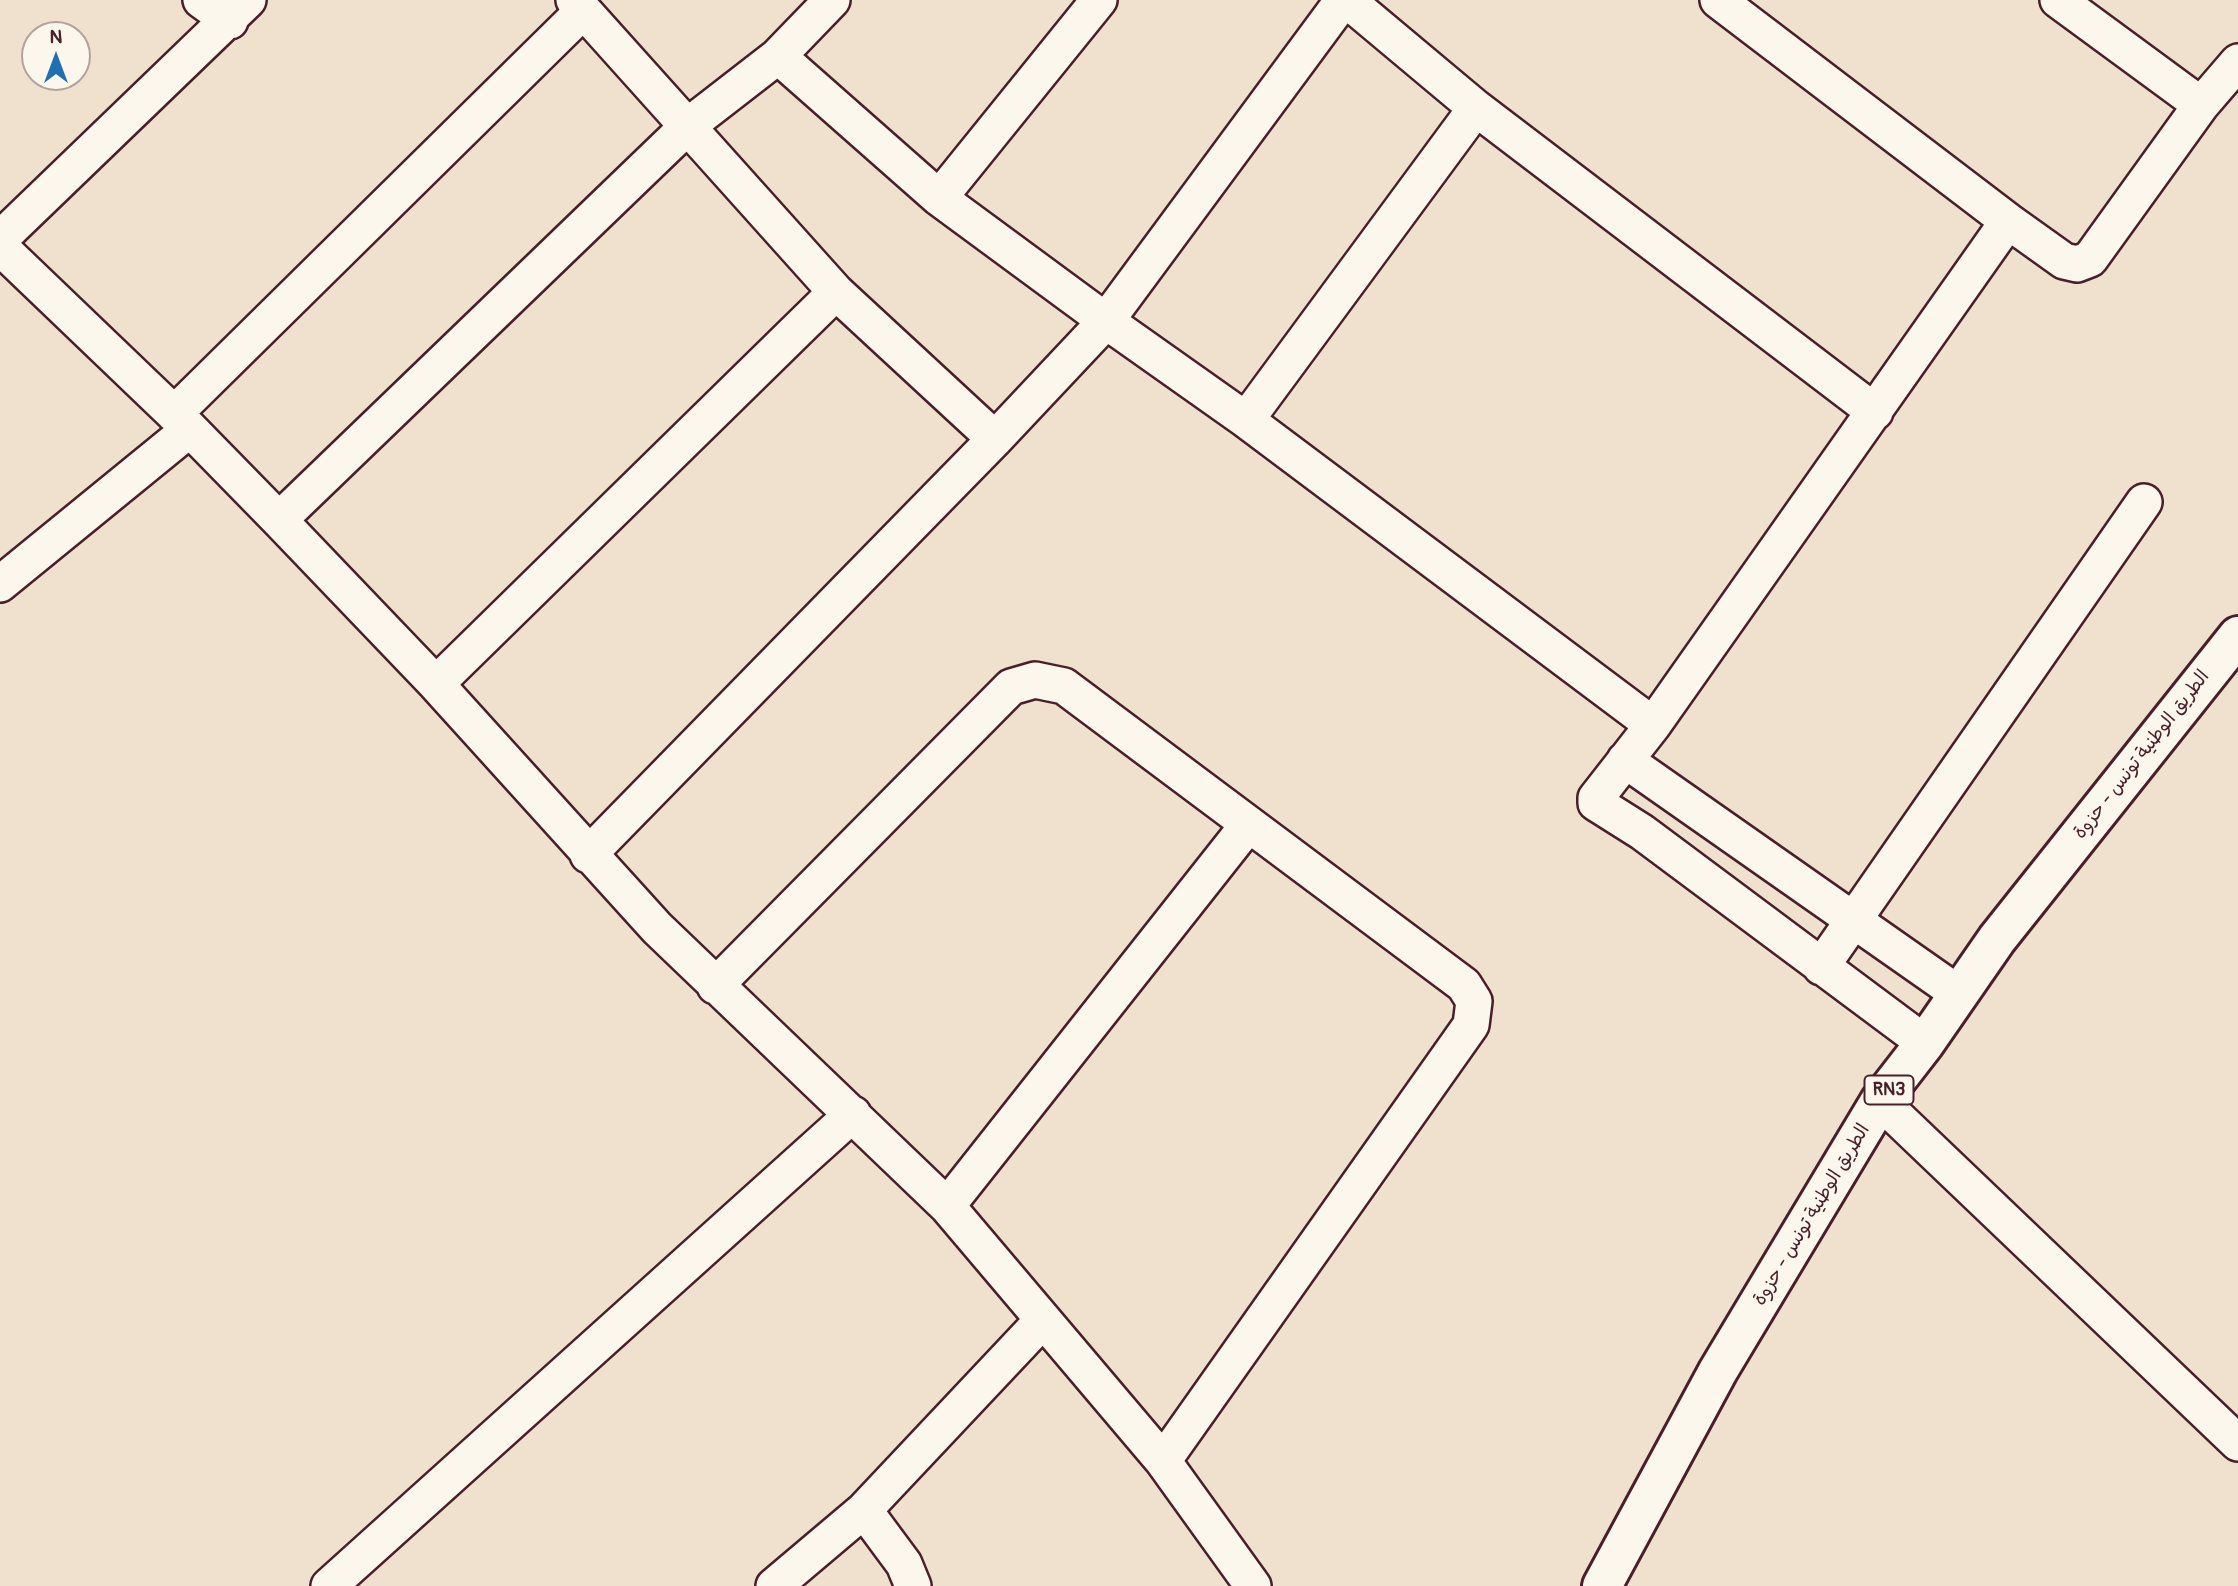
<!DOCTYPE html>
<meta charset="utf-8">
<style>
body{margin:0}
#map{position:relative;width:2238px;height:1586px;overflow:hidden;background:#efe1cd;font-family:Pangolin,sans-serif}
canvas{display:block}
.north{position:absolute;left:21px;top:21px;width:70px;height:70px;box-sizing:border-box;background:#fbf7ec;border:2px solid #b4a19f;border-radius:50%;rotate:0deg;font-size:19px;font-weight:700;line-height:28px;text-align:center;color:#4a1f2b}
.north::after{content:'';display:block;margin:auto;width:24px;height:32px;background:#1f6fb2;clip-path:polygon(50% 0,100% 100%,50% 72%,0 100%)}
</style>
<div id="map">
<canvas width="2238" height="1586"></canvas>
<div class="north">N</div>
</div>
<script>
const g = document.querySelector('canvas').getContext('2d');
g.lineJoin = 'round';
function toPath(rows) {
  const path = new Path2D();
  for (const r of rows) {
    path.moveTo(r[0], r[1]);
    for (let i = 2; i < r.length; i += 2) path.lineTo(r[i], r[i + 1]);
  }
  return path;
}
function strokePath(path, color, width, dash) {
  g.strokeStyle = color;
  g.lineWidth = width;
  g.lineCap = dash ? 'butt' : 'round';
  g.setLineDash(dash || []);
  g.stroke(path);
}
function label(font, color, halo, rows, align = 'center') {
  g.font = font + ' Pangolin,"Playpen Sans Arabic",sans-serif';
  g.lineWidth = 7;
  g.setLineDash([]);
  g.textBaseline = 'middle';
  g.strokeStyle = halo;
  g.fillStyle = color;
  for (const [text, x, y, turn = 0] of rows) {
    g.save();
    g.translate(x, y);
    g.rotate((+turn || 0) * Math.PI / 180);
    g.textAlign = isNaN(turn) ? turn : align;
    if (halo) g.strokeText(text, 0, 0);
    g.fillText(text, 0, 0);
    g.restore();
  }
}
const minor = toPath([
 [201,0,230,21],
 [574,0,836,292,995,439],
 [1343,0,1106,321,1246,420,1653,725],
 [1718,0,2008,221],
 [2058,0,2201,105],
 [1476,108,1875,412],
 [939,198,1099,0],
 [0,239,248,0],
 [0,247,190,429,279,520,436,684,657,928,947,1206,1163,1461,1253,1586],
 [174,414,583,11],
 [1246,420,1476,108,1347,0],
 [279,520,689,125,778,56,832,0],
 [0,584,190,429],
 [436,684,836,292],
 [1625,760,1959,994],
 [588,855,995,439,1106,321,939,198,778,56],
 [1821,967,2144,502],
 [715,986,1011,687,1035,680,1064,686,1464,985,1474,1001,1471,1025,1163,1461],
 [1925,1043,1642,832,1596,803,1596,798,1653,725,2008,221,2064,261,2077,264,2090,259,2201,105,2238,62],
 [1880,1101,2238,1443],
 [947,1206,1248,825],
 [864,1510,904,1564,913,1586],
 [329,1586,853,1114],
 [774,1586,864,1510,1042,1321]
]);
const primary = toPath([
 [1602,1586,1718,1371,1880,1101,1925,1043,1997,939,2238,636]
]);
strokePath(minor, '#4a1f2b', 40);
strokePath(primary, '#4a1f2b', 44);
strokePath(minor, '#fbf7ec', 35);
strokePath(primary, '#fbf7ec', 38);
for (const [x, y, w] of [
 [1889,1090,49]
]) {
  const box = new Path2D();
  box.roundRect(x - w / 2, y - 14.5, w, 29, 5);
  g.fillStyle = '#fbf7ec';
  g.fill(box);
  strokePath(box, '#4a1f2b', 2);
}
label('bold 18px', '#4a1f2b', null, [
 ["RN3",1889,1090]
]);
label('19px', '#4a1f2b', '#fbf7ec', [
 ["الطريق الوطنية تونس - حزوة",2142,755,-52],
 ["الطريق الوطنية تونس - حزوة",1812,1215,-59]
]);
</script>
